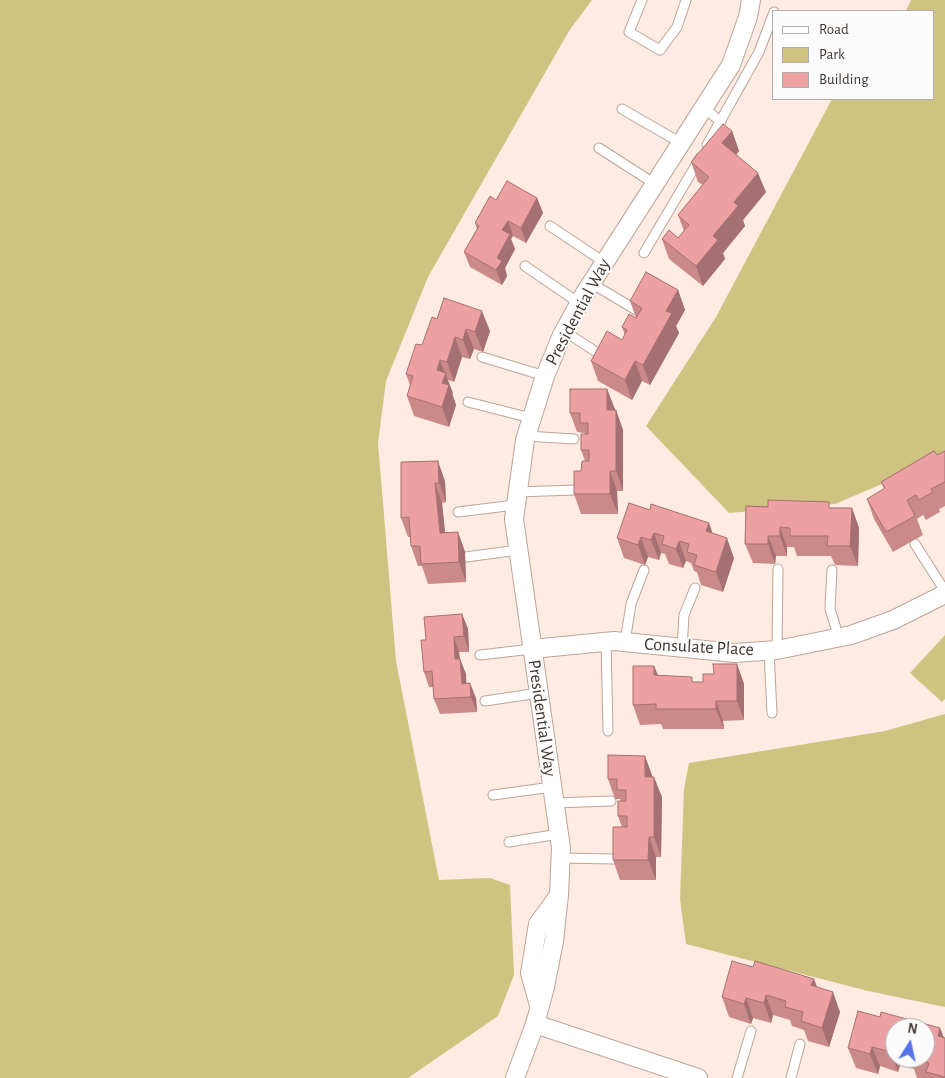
<!DOCTYPE html>
<style>
body{margin:0}
#map{position:relative;width:945px;height:1078px;overflow:hidden;background:#ffebe2;font-family:"Alegreya Sans",sans-serif}
canvas{display:block}
.legend{position:absolute;left:772px;top:10px;width:162px;height:90px;box-sizing:border-box;background:#fcfcfc;border:1px solid #b1adab;margin:0;padding:6px 9px;list-style:none;font-size:15px;color:#403732}
.legend li{display:flex;align-items:center;gap:10px;height:25px}
.legend b{width:25px;border:1px solid #b1adab}
.north{position:absolute;left:885px;top:1018px;width:50px;height:50px;box-sizing:border-box;background:#fcfcfc;border:1px solid #b1adab;border-radius:50%;rotate:10deg;font-size:14px;font-weight:700;line-height:20px;text-align:center;color:#403732}
.north::after{content:'';display:block;margin:auto;width:18px;height:22px;background:#5772e8;clip-path:polygon(50% 0,100% 100%,50% 72%,0 100%)}
</style>
<div id="map">
<canvas width="945" height="1078"></canvas>
<ul class="legend">
<li><b style="height:6px;background:#fff"></b>Road</li>
<li><b style="height:14px;background:#cfc381"></b>Park</li>
<li><b style="height:14px;background:#eca0a1"></b>Building</li>
</ul>
<div class="north">N</div>
</div>
<script>
const g = document.querySelector('canvas').getContext('2d');
g.lineJoin = 'round';
function fillPath(path, color) {
  g.fillStyle = color;
  g.fill(path, 'evenodd');
}
function toPath(rows) {
  const path = new Path2D();
  for (const r of rows) {
    path.moveTo(r[0], r[1]);
    for (let i = 2; i < r.length; i += 2) path.lineTo(r[i], r[i + 1]);
  }
  return path;
}
function strokePath(path, color, width, dash) {
  g.strokeStyle = color;
  g.lineWidth = width;
  g.lineCap = dash ? 'butt' : 'round';
  g.setLineDash(dash || []);
  g.stroke(path);
}
function label(font, color, halo, rows, align = 'center') {
  g.font = font + ' "Alegreya Sans",sans-serif';
  g.lineWidth = 4;
  g.setLineDash([]);
  g.textBaseline = 'middle';
  g.strokeStyle = halo;
  g.fillStyle = color;
  for (const [text, x, y, turn = 0] of rows) {
    g.save();
    g.translate(x, y);
    g.rotate((+turn || 0) * Math.PI / 180);
    g.textAlign = isNaN(turn) ? turn : align;
    if (halo) g.strokeText(text, 0, 0);
    g.fillText(text, 0, 0);
    g.restore();
  }
}
fillPath(toPath([
 [0,0,592,0,569,31,428,277,386,381,378,443,396,661,439,880,490,878,510,885,514,975,498,1016,408,1078,0,1078],
 [911,0,945,0,945,457,835,504,729,513,646,426,716,317,832,99,934,99,934,11,906,11],
 [945,635,945,699,942,702,910,673],
 [945,714,945,1007,868,991,686,944,680,899,684,789,689,763,885,731]
]), '#cfc381');
const service = toPath([
 [642,0,629,32,660,50,677,27,686,0],
 [704,108,721,122],
 [622,109,681,143],
 [707,145,759,52,774,12],
 [599,148,655,184],
 [550,226,604,262],
 [644,253,700,158],
 [525,266,579,303],
 [591,283,636,310],
 [564,331,604,357],
 [482,357,545,376],
 [468,402,531,418],
 [526,436,574,439],
 [516,492,576,490],
 [458,512,515,505],
 [915,544,945,591],
 [466,557,518,550],
 [832,570,830,609,839,638],
 [606,642,608,731],
 [625,642,631,604,644,570],
 [682,649,684,615,695,588],
 [777,650,778,569],
 [769,651,772,713],
 [480,655,532,649],
 [485,701,539,693],
 [493,795,552,787],
 [554,803,611,801],
 [509,842,559,834],
 [560,858,614,859],
 [737,1078,751,1031],
 [791,1078,800,1044]
]);
const minor = toPath([
 [532,649,614,641,735,653,777,650,851,635,893,620,945,594],
 [539,1005,530,973,538,924,559,895],
 [535,1024,698,1078],
 [515,1078,535,1024,545,987,554,941,559,895,561,848,514,519,525,440,545,376,562,335,585,293,731,65,748,17,751,0]
]);
strokePath(service, '#bca59a', 11);
strokePath(minor, '#bca59a', 20);
strokePath(service, '#fff', 9);
strokePath(minor, '#fff', 18);
fillPath(toPath([
 [732,131,739,151,736,154,766,192,743,220,745,226,723,253,725,259,703,286,669,259,662,239,678,238,684,231,678,215,703,185,698,182,691,162],
 [537,198,543,213,526,243,513,236,511,239,515,249,505,268,507,276,502,285,470,267,464,252,477,229,475,223,496,200],
 [678,290,685,310,676,326,679,333,650,385,642,381,632,400,598,381,591,361,622,340,625,335,622,327,636,318,630,301],
 [437,319,490,331,483,352,474,349,470,359,462,357,454,382,448,380,456,405,449,427,414,416,407,396,410,385,406,374],
 [607,389,615,410,616,410,623,430,623,491,617,491,618,514,581,514,574,494,585,461,581,450,585,434,584,433,577,432,570,413],
 [945,451,945,506,939,509,940,512,926,520,923,515,917,519,923,535,893,552,874,519,867,499,884,489,881,482],
 [401,462,445,481,446,502,442,503,445,532,458,532,465,552,466,582,428,584,422,566,418,566,411,546,410,537,408,537,401,518],
 [746,506,852,508,859,528,858,566,835,565,831,556,797,556,794,547,787,547,787,556,776,556,775,564,753,563,745,544],
 [650,510,709,523,712,533,734,558,723,592,701,585,697,572,694,571,691,563,686,561,683,568,669,564,665,554,661,553,659,560,648,557,645,565,624,558,617,538],
 [462,614,468,629,469,652,459,652,460,659,466,674,466,683,476,698,477,712,440,714,434,699,433,687,429,687,424,672,426,640],
 [737,664,744,684,744,720,723,721,724,729,663,729,661,724,640,725,633,705,654,666,658,675,694,682,703,682,714,674],
 [645,756,652,777,662,797,661,857,656,857,656,880,620,880,613,860,622,827,618,816,621,801,620,799,615,799,608,779],
 [753,967,814,979,817,987,840,1012,829,1047,808,1041,804,1030,792,1026,790,1020,773,1015,771,1023,753,1018,751,1024,729,1017,722,997],
 [880,1017,940,1028,944,1038,945,1038,945,1078,917,1078,914,1069,900,1065,898,1072,880,1066,878,1074,856,1068,848,1048],
 [895,1028,925,1058,895,1058]
]), '#cb8a8a');
fillPath(toPath([
 [732,131,739,151,730,163,722,143],
 [758,173,766,192,743,220,745,226,723,253,725,259,703,286,696,266,713,236,734,202],
 [537,198,543,213,526,243,521,228],
 [508,221,513,236,511,239,515,249,505,268,507,276,502,285,496,270,497,258,502,230],
 [678,290,685,310,676,326,679,333,650,385,643,365,666,311],
 [482,311,490,331,483,352,475,332],
 [466,329,474,349,470,359,463,340],
 [455,337,462,357,454,382,447,362],
 [440,360,453,393,452,394,456,405,449,427,442,407,437,370],
 [635,361,642,381,632,400,625,380],
 [607,389,615,409,615,430,607,410],
 [616,410,623,430,623,491,616,471],
 [438,461,445,481,446,502,439,483],
 [610,471,617,491,618,514,610,494],
 [435,483,442,503,447,552,440,533],
 [852,508,859,528,858,566,850,546],
 [709,523,716,543,706,531],
 [780,527,787,547,787,556,780,536],
 [458,532,465,552,466,582,459,562],
 [654,533,661,553,659,560,651,540],
 [768,536,776,556,775,564,768,544],
 [641,537,648,557,645,565,638,545],
 [727,538,734,558,723,592,716,572],
 [679,541,686,561,683,568,676,549],
 [462,614,468,629,469,652,464,636],
 [454,637,459,652,461,674,455,659],
 [460,659,466,674,467,697,462,684],
 [737,664,744,684,744,720,737,701],
 [654,666,661,685,654,675],
 [470,683,476,698,477,712,471,697],
 [716,701,723,721,724,729,716,709],
 [645,756,652,775,652,797,645,777],
 [654,777,662,797,661,857,654,837],
 [649,837,656,857,656,880,648,860],
 [814,979,821,999,811,985],
 [833,992,840,1012,829,1047,822,1028],
 [766,995,773,1015,771,1023,764,1003],
 [746,998,753,1018,751,1024,744,1004],
 [940,1028,945,1041,938,1036],
 [892,1045,895,1052,895,1058,897,1058,900,1065,898,1072,891,1052],
 [872,1047,880,1066,878,1074,870,1054]
]), '#a57071');
const building = toPath([
 [723,124,732,131,722,143,758,173,734,202,738,206,713,236,718,240,696,266,662,239,669,230,678,238,689,225,678,215,709,177,691,162,723,124],
 [507,181,537,198,521,228,508,221,502,230,510,234,497,258,502,261,496,270,464,252,479,226,475,223,490,196,496,200,507,181],
 [646,272,678,290,666,311,672,313,643,365,635,361,625,380,591,361,607,331,622,340,627,330,622,327,629,314,636,318,642,308,630,301,646,272],
 [444,298,482,311,475,332,466,329,463,340,455,337,447,362,440,360,437,370,446,373,442,383,449,385,442,407,407,396,413,376,406,374,416,344,422,345,432,317,437,319,444,298],
 [570,389,607,389,607,410,616,410,616,471,610,471,610,494,574,494,574,471,581,471,582,461,589,461,589,450,581,450,581,434,588,434,588,423,580,423,580,413,570,413,570,389],
 [934,451,937,455,945,451,945,482,931,489,933,492,919,500,916,495,907,500,915,516,886,532,867,499,885,488,881,482,934,451],
 [438,461,439,483,435,483,440,533,458,532,459,562,421,564,420,546,411,546,409,517,401,518,401,462,438,461],
 [768,500,829,502,829,508,852,508,850,546,827,546,828,536,790,536,790,528,780,527,780,536,768,536,768,544,745,544,746,506,768,507,768,500],
 [629,503,650,510,651,504,709,523,706,531,727,538,716,572,694,565,697,555,687,552,689,544,679,541,676,549,662,544,664,536,654,533,651,540,641,537,638,545,617,538,629,503],
 [462,614,464,636,454,637,455,659,460,659,462,684,470,683,471,697,434,699,432,671,424,672,421,640,426,640,424,617,462,614],
 [713,664,737,664,737,701,716,701,716,709,656,709,656,704,633,705,633,666,654,666,654,675,692,677,692,682,703,682,703,674,714,674,713,664],
 [608,755,645,756,645,777,654,777,654,837,649,837,648,860,613,860,613,827,627,827,627,816,618,816,618,801,626,801,626,790,617,790,617,779,608,779,608,755],
 [732,961,753,967,755,961,814,979,811,985,833,992,822,1028,801,1021,803,1012,785,1007,786,1001,766,995,764,1003,746,998,744,1004,722,997,732,961],
 [858,1011,880,1017,881,1012,940,1028,938,1036,945,1038,945,1077,926,1072,929,1063,910,1058,925,1058,925,1028,895,1028,895,1046,892,1045,891,1052,872,1047,870,1054,848,1048,858,1011]
]);
fillPath(building, '#eca0a1');
strokePath(building, '#a57071', 1);
label('18px', '#403732', '#fcfcfc', [
 ["Presidential Way",578,312,-62],
 ["Consulate Place",699,647,3],
 ["Presidential Way",542,718,82]
]);
</script>
